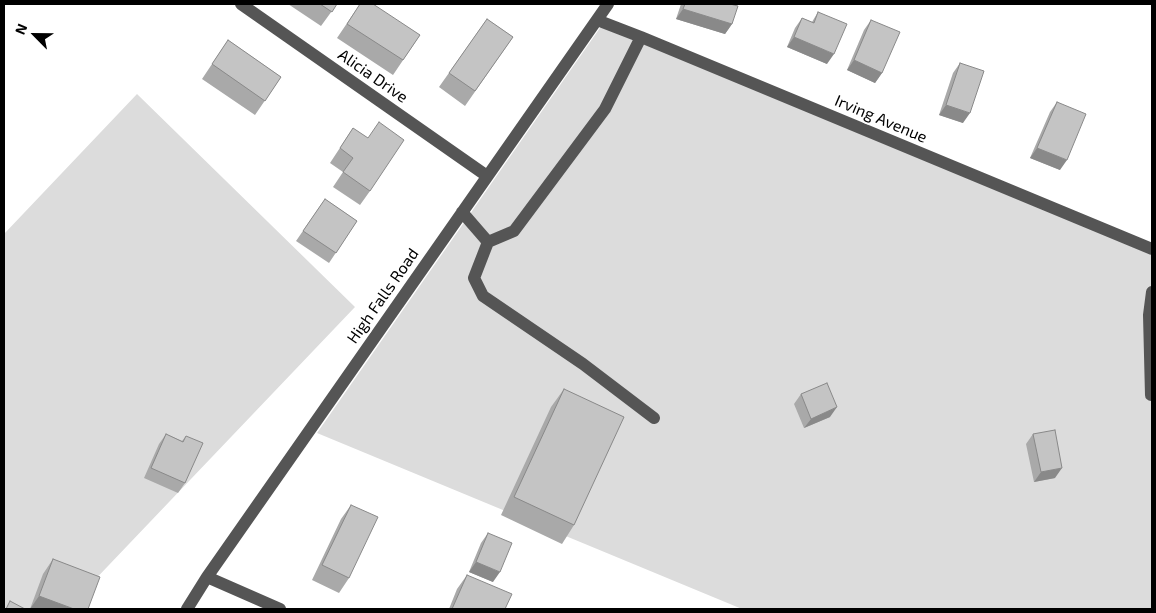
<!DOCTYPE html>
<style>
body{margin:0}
#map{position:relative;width:1156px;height:613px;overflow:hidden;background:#fff;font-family:"Exo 2",sans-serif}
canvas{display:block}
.frame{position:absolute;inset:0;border:5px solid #000;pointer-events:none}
.north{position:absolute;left:10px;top:10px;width:50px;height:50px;-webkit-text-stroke:4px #fff;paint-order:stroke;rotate:293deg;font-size:14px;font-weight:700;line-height:20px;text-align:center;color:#000}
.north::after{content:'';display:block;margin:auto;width:18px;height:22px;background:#000;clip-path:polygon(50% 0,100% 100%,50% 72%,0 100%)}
</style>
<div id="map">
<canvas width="1156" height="613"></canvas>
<div class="frame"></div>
<div class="north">N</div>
</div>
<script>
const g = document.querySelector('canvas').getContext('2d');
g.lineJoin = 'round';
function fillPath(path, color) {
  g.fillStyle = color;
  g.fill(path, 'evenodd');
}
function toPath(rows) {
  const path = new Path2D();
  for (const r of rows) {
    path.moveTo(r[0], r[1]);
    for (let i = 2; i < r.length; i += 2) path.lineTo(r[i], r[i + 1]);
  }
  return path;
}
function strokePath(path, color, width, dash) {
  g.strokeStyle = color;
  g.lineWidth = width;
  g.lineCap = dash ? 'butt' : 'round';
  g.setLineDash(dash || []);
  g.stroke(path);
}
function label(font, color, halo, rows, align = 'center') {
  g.font = font + ' "Exo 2",sans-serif';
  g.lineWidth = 4;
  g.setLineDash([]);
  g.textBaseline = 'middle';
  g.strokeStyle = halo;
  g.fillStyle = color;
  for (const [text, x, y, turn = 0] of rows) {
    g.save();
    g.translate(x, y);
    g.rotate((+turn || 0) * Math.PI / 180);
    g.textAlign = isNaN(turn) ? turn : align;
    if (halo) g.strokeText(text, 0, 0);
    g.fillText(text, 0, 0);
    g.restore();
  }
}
fillPath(toPath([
 [602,25,1152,249,1152,609,742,609,317,433],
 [137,94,355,307,67,609,4,609,4,234]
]), '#dcdcdc');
strokePath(toPath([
 [241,4,487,176],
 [597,20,641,37,1152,249],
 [462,212,488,242,474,278,483,296,583,364,654,418],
 [488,242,514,231,605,109,641,37],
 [1152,292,1149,315,1151,395,1152,395],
 [207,577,280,609],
 [187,609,207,577,608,4]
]), '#555', 12);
fillPath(toPath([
 [288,4,337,4,321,26],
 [360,4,420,35,393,75,337,38],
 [681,4,730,4,732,24,725,34,676,19],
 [818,12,827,64,787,47,795,28,802,18,812,22],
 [487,19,513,37,465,106,439,87],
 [871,20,882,73,875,83,847,70,864,30],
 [228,40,281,77,255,115,202,79],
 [960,63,963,123,939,115,953,73],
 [1057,102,1060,170,1030,158,1050,112],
 [353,128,370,191,360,205,333,187,343,172,330,163],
 [325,199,357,221,329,263,296,241],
 [564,389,574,525,562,544,501,515,551,407],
 [801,394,830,417,804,428,794,404],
 [166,434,182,441,186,436,185,483,178,493,144,478,159,444],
 [1033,434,1055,478,1034,482,1026,444],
 [351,505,349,578,339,593,312,580,341,519],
 [488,533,493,582,469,572,481,543],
 [53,559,88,609,30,609,43,574],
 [467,575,505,609,449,609,457,589]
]), '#a9a9a9');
fillPath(toPath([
 [683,9,732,24,725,34,676,19],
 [794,37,834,54,827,64,787,47],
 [854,60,882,73,875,83,847,70],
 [946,105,970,113,963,123,939,115],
 [1037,148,1067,160,1060,170,1030,158],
 [837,407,830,417,804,428,811,419],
 [1062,468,1055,478,1034,482,1041,472],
 [476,562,500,572,493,582,469,572],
 [39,596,74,609,30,609]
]), '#898989');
const building = toPath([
 [320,4,337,4,332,12,320,4],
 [360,4,373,4,420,35,403,60,347,24,360,4],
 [685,4,730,4,738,6,732,24,683,9,685,4],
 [818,12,847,24,834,54,794,37,802,18,814,23,818,12],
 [487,19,513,37,475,91,449,73,487,19],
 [871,20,900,32,882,73,854,60,871,20],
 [228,40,281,77,265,101,212,64,228,40],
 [960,63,984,71,970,113,946,105,960,63],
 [1057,102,1086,114,1067,160,1037,148,1057,102],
 [379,122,404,140,370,191,343,172,353,158,340,148,353,128,368,138,379,122],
 [325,199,357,221,336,253,303,231,325,199],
 [827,383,837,407,811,419,801,394,827,383],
 [564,389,624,417,574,525,514,497,564,389],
 [1055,430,1062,468,1041,472,1033,434,1055,430],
 [166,434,183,442,186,436,203,443,185,483,151,468,166,434],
 [351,505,378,517,349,578,322,565,351,505],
 [488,533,512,543,500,572,476,562,488,533],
 [53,559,100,577,88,609,74,609,39,596,53,559],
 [467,575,512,594,505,609,452,609,467,575],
 [10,601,25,609,6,609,10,601]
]);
fillPath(building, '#c4c4c4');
strokePath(building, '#898989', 1);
label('16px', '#000', '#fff', [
 ["Alicia Drive",373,76,35],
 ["Irving Avenue",881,119,23],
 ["High Falls Road",383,296,-55]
]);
</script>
